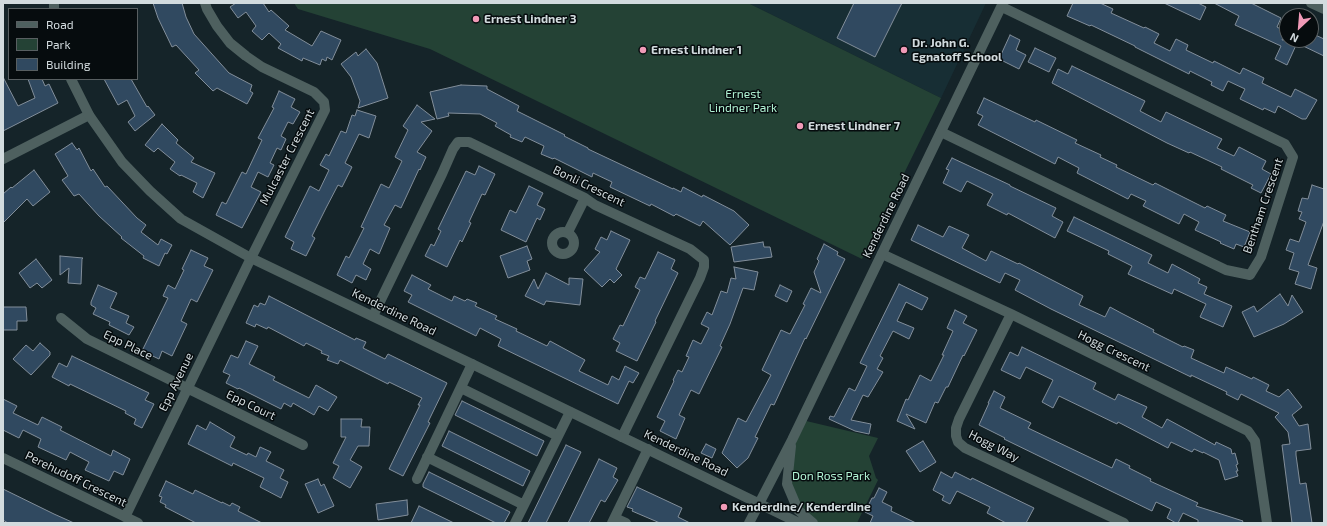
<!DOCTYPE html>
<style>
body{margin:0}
#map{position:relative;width:1327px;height:526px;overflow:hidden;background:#152429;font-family:"Exo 2",sans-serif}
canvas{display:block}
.frame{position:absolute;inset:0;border:4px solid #d2dbde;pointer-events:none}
.legend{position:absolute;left:8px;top:8px;width:130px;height:72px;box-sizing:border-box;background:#060c0e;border:1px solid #585f61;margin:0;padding:5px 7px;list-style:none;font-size:12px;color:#d2dbde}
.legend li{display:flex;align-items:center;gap:8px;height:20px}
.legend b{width:20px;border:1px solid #585f61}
.north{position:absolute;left:1279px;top:8px;width:40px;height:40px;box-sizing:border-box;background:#060c0e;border:1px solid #585f61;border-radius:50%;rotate:206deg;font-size:11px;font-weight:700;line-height:16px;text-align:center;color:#d2dbde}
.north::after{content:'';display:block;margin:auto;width:14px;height:18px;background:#f09ab7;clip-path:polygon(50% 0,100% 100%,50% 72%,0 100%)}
</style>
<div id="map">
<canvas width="1327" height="526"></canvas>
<div class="frame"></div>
<ul class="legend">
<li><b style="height:5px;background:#4e605f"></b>Road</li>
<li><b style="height:11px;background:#244235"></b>Park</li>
<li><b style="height:11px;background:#304960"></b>Building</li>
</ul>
<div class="north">N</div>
</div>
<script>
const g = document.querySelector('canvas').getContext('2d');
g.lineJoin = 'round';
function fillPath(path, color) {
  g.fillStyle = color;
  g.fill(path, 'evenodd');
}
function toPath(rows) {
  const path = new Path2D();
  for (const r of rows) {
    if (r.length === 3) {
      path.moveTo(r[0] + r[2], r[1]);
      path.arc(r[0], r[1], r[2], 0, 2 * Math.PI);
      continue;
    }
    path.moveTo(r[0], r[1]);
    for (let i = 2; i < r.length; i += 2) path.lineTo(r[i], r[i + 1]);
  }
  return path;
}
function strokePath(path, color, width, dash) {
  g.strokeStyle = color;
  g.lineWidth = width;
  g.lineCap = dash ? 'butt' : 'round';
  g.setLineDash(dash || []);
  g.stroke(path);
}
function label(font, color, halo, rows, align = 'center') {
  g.font = font + ' "Exo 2",sans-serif';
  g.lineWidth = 3;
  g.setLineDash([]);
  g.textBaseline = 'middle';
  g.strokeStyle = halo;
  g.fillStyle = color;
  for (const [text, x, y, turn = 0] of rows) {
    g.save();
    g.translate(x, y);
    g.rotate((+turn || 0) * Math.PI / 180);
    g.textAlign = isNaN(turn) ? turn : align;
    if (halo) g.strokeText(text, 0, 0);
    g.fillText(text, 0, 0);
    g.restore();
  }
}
fillPath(toPath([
 [748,3,986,3,941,98]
]), '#172e34');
fillPath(toPath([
 [294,3,748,3,941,98,862,259,430,49,298,9],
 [802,420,878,438,869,456,876,478,878,480,857,523,813,523,798,510,787,484,792,440]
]), '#244235');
const building = toPath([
 [153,3,182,3,186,17,194,34,229,73,252,85,250,91,253,93,247,104,217,88,213,91,195,73,199,70,176,45,172,47,158,18,153,3],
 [236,3,263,3,269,12,271,10,289,26,285,30,312,46,321,31,341,40,332,60,327,57,326,61,322,59,320,65,303,58,302,61,278,48,281,44,269,33,262,40,252,31,256,26,246,12,238,18,230,7,236,3],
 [854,3,902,3,875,57,837,38,854,3],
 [1073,3,1100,3,1113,9,1111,13,1144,28,1145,27,1159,34,1154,43,1170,51,1176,39,1188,45,1186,50,1213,63,1214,61,1240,74,1243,68,1264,78,1262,83,1291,97,1295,89,1317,100,1306,119,1302,119,1278,106,1275,113,1264,108,1263,110,1240,99,1245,89,1228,81,1223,91,1211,85,1212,82,1190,71,1189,74,1135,47,1135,46,1091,25,1090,26,1067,16,1073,3],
 [1164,3,1198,3,1206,7,1200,20,1164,3],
 [1214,3,1251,3,1281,18,1277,27,1286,32,1282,40,1311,40,1311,33,1324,39,1324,56,1297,43,1287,65,1275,59,1281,46,1235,25,1239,16,1214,3],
 [1010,35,1020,40,1016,50,1026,55,1019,69,999,59,1010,35],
 [1035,48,1056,58,1049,72,1028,62,1035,48],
 [366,49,377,63,388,98,358,108,360,101,351,77,341,64,356,52,358,56,366,49],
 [1072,66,1145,101,1140,111,1161,122,1166,112,1222,139,1217,148,1234,156,1239,147,1266,161,1262,169,1271,174,1261,193,1251,188,1253,185,1221,169,1222,167,1190,152,1189,153,1167,143,1052,83,1058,69,1068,74,1072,66],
 [3,77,18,106,35,98,28,79,42,79,45,86,49,84,58,103,3,131,3,77],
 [104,79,131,79,147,107,148,106,155,115,135,131,128,122,135,116,127,100,118,105,104,79],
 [461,85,487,86,487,89,519,106,517,111,565,135,564,136,588,148,588,149,673,189,673,188,681,192,683,187,702,197,703,195,734,211,749,225,730,245,703,221,700,226,676,214,674,216,651,204,650,206,610,187,612,182,593,173,592,177,554,158,553,159,541,154,544,146,525,137,522,142,510,137,511,135,495,126,497,123,480,114,448,113,449,116,437,119,430,92,461,85],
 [279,91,295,99,291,107,300,112,293,124,288,122,281,136,286,139,281,150,277,148,270,163,274,165,268,177,258,172,251,187,261,192,242,228,216,215,222,202,226,204,242,172,246,174,262,140,258,138,274,108,272,107,279,91],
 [984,98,1035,122,1036,120,1077,140,1075,143,1101,155,1100,157,1117,165,1116,167,1153,185,1155,183,1205,208,1207,206,1226,215,1223,221,1250,232,1244,247,1236,244,1234,249,1220,243,1221,242,1195,230,1199,222,1184,214,1179,224,1143,206,1146,201,1131,194,1128,199,1077,173,1079,168,1058,157,1055,164,978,125,983,116,977,113,984,98],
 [417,105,435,119,421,122,432,131,417,152,426,157,420,170,419,169,401,208,395,205,384,225,390,228,379,254,370,249,363,264,371,269,366,280,356,275,352,283,337,275,346,256,349,258,364,228,361,227,381,184,389,188,402,161,395,157,408,130,403,126,417,105],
 [357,110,376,116,369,138,359,134,345,163,352,167,342,187,338,185,326,208,312,236,315,238,306,256,291,249,294,242,285,237,310,186,319,191,329,170,320,165,326,154,329,156,341,131,346,133,352,115,355,116,357,110],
 [162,124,178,140,176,143,194,158,191,162,215,173,203,198,193,192,197,183,181,175,180,176,170,169,175,162,158,148,154,152,145,145,162,124],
 [72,143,77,150,79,148,91,171,93,169,105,187,107,186,137,218,146,225,141,232,158,245,161,239,172,245,167,254,165,253,159,266,143,258,144,256,121,238,122,237,99,216,79,194,74,196,62,180,68,176,55,154,72,143],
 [952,158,1010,185,1010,186,1056,208,1052,216,1063,222,1055,238,1008,213,1007,215,987,205,993,194,967,181,961,192,943,183,949,170,946,169,952,158],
 [479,166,495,174,485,195,482,194,469,222,471,223,462,242,460,240,447,267,425,256,431,244,434,246,441,231,438,229,466,171,475,175,479,166],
 [34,170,50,192,33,206,27,199,3,223,3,194,11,187,12,188,34,170],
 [1312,185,1324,189,1324,221,1308,265,1317,268,1311,289,1295,284,1299,272,1289,269,1294,253,1286,250,1290,239,1299,242,1306,222,1299,219,1302,212,1298,211,1302,198,1308,199,1312,185],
 [529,186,543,193,537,205,545,209,540,220,537,218,526,242,501,230,510,210,516,213,529,186],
 [1074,217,1152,255,1148,263,1168,273,1172,264,1200,279,1198,283,1207,287,1204,294,1232,306,1223,327,1200,317,1206,304,1174,289,1172,294,1128,274,1132,266,1108,254,1109,251,1067,231,1074,217],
 [918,225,943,237,949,226,969,235,962,248,986,261,991,251,1018,264,1019,263,1083,296,1079,305,1105,317,1110,307,1121,313,1154,330,1153,332,1183,347,1184,346,1194,350,1191,358,1224,373,1226,367,1252,379,1253,377,1269,385,1266,391,1279,397,1288,389,1302,407,1292,415,1299,426,1308,424,1311,449,1296,451,1296,455,1300,484,1306,483,1312,523,1292,523,1282,445,1290,444,1288,432,1275,417,1279,413,1241,394,1238,400,1226,394,1227,392,1191,375,1191,377,1051,309,1015,290,1020,280,1005,273,1000,283,911,240,918,225],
 [611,231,630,240,616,269,622,275,614,283,610,279,602,287,584,270,600,252,595,249,601,237,607,240,611,231],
 [763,242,764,247,770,247,772,257,734,262,731,247,763,242],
 [824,244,838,252,837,255,845,259,806,339,805,338,774,405,771,404,755,437,758,438,748,458,737,468,722,453,738,418,746,422,771,375,762,370,781,330,790,334,805,305,803,304,811,288,821,293,814,272,819,261,817,259,824,244],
 [527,246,532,259,527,261,530,270,508,278,500,256,527,246],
 [191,250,208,258,204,266,213,270,197,302,191,299,181,321,187,324,172,356,162,351,159,359,142,351,168,298,163,296,168,285,175,289,184,270,182,269,191,250],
 [658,252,675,260,671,269,678,273,655,321,656,322,637,361,616,351,620,343,613,339,620,325,623,326,640,290,635,287,640,277,645,279,658,252],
 [60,256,83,258,82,259,81,284,68,283,69,268,60,275,60,256],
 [36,259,52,280,42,288,37,283,30,288,19,273,36,259],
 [734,267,758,272,754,290,743,288,730,324,720,346,722,347,699,394,691,390,679,415,685,418,676,439,660,431,665,421,657,417,674,381,673,380,678,370,682,372,689,357,686,356,693,340,701,344,709,328,701,324,707,312,712,315,721,291,727,293,731,278,736,279,734,267],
 [546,273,569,285,569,278,583,279,580,305,546,301,544,305,525,296,534,279,538,289,546,273],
 [412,275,431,285,428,289,452,301,454,296,465,301,467,299,477,303,475,306,497,316,495,319,517,329,516,331,547,346,550,341,585,360,579,371,608,385,612,376,619,380,625,366,639,373,633,383,629,381,618,404,498,346,501,339,480,328,476,336,408,302,412,295,404,291,412,275],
 [899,284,928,298,922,310,906,302,897,321,914,328,909,339,893,331,880,356,883,358,877,369,883,372,868,397,863,395,851,420,871,424,869,434,855,431,829,419,830,416,834,417,849,388,855,391,867,366,860,363,899,284],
 [98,285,117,293,110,308,129,316,126,323,134,327,129,335,109,325,110,322,93,314,96,308,91,305,91,302,98,285],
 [780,285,792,291,787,302,775,296,780,285],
 [1280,294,1288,306,1292,295,1303,312,1284,324,1254,337,1242,312,1254,306,1257,312,1280,294],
 [269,296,355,340,356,338,366,342,363,348,385,359,388,354,447,383,428,422,430,423,403,476,389,469,420,405,418,405,422,398,389,382,388,384,340,360,338,364,327,360,329,356,321,353,322,351,306,343,304,346,268,327,267,329,256,324,255,327,246,323,254,305,258,307,260,303,265,305,269,296],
 [3,307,26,307,27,321,17,321,17,330,3,330,3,307],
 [955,310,967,316,963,323,977,330,964,356,963,355,948,387,946,387,938,403,935,402,926,423,906,414,915,429,897,421,906,399,908,400,920,375,931,381,944,355,942,355,953,331,947,328,955,310],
 [246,341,258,346,249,364,275,377,273,380,309,398,316,385,337,397,328,411,319,406,314,415,293,403,291,407,284,403,281,409,239,388,238,389,226,383,230,375,223,372,231,355,238,358,246,341],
 [40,343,50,352,50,355,31,375,13,359,26,345,33,351,40,343],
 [1022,347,1096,383,1093,389,1115,400,1118,394,1147,407,1142,417,1162,428,1167,419,1215,445,1216,442,1231,449,1232,454,1235,453,1238,464,1236,465,1238,471,1236,471,1238,476,1225,480,1219,460,1203,452,1203,453,1194,449,1192,452,1171,442,1168,448,1118,422,1117,424,1059,396,1053,408,1042,402,1053,380,1026,367,1020,379,1001,370,1010,352,1018,356,1022,347],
 [72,356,149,393,145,400,154,404,142,428,134,424,136,419,125,413,126,411,70,384,69,386,52,377,59,363,67,367,72,356],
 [994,391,1005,397,1000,408,1031,423,1028,428,1112,468,1116,459,1130,466,1129,468,1151,479,1150,481,1198,503,1196,506,1243,521,1242,523,1198,523,1198,520,1183,513,1178,523,1176,523,1167,518,1171,509,1156,502,1152,511,1004,439,1005,438,979,425,989,403,988,403,994,391],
 [3,399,17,406,13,413,38,425,42,417,62,427,60,430,111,456,113,450,130,459,123,475,114,471,109,481,85,470,89,462,70,452,66,460,38,447,41,439,23,430,19,438,3,430,3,399],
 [462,401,544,441,537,456,455,415,462,401],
 [341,419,362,419,361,427,370,427,369,446,358,446,350,460,362,467,350,488,333,478,339,466,333,463,346,437,341,437,341,419],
 [210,422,235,437,230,447,247,455,248,453,256,457,260,447,271,452,266,461,284,470,280,478,288,482,281,498,260,487,264,478,233,463,232,466,188,444,197,425,206,430,210,422],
 [449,431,530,471,523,486,442,446,449,431],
 [923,441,936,462,920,472,906,451,923,441],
 [706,444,716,449,712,458,701,453,706,444],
 [566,445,581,452,546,523,528,523,566,445],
 [599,459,617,468,613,477,618,480,605,502,601,500,589,523,568,523,599,459],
 [429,472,510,512,504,523,496,523,423,487,423,484,429,472],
 [941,472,952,478,955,472,971,480,972,478,1034,508,1026,523,1006,523,987,513,990,507,957,491,950,504,942,500,944,496,933,490,941,472],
 [318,479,321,486,324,484,334,506,318,513,305,484,318,479],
 [166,481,193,494,195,490,222,503,222,502,230,506,232,503,240,507,238,511,262,523,196,523,165,507,166,505,160,502,162,497,159,496,166,481],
 [637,487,682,508,678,517,690,523,660,523,632,511,633,509,627,507,637,487],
 [879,488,887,492,882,502,892,507,891,511,916,523,870,523,873,516,865,512,872,498,874,498,879,488],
 [3,489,54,514,74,523,8,523,3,520,3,489],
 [407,500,408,515,378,520,376,504,407,500],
 [419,506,454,523,411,523,419,506]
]);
fillPath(building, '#304960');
strokePath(building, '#828e9a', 1);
strokePath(toPath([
 [1311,3,1324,9],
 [941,132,1226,270,1250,275,1261,257,1293,157,1285,144,1002,7],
 [3,159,89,115],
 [563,243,11],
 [568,232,585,198],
 [882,254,1011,314,1248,431,1255,441,1267,523],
 [1011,314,959,419,956,428,956,436,958,442,965,448,1124,523],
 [373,316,442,174,453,149,458,142,469,142,585,198,595,205,690,249,704,260,704,267,700,278,622,437],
 [61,318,87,339,303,445],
 [461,388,558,436],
 [427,457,524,505],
 [3,458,138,523],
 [417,479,472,364],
 [125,517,251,258,325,110,324,102,314,92,262,67,246,56,230,43,217,26,207,9,205,3],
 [615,518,626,523],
 [515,523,570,412],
 [612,523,648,449]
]), '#4e605f', 10);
strokePath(toPath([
 [54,3,54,9],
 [71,79,89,115,122,162,150,191,181,219,251,258,472,364,799,523],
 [791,446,787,484,798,510,813,523],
 [749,523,792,440,1003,3]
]), '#4e605f', 10);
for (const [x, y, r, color] of [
 [476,19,4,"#f09ab7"],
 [643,50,4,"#f09ab7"],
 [904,50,4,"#f09ab7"],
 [800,126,4,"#f09ab7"],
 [724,507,4,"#f09ab7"]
]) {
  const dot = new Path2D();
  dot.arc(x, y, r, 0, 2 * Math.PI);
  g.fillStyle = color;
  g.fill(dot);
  strokePath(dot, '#060c0e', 1.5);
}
label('bold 12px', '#d2dbde', '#060c0e', [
 ["Ernest Lindner 3",484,19],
 ["Dr. John G.",912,43],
 ["Egnatoff School",912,57],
 ["Ernest Lindner 1",651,50],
 ["Ernest Lindner 7",808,126],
 ["Kenderdine/ Kenderdine",732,507]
], 'left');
label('12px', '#b1f3d4', '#060c0e', [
 ["Ernest",743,94],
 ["Lindner Park",743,108],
 ["Don Ross Park",831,476]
]);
label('12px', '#d2dbde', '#060c0e', [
 ["Mulcaster Crescent",287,157,-63],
 ["Bonli Crescent",589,186,26],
 ["Bentham Crescent",1263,206,-71],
 ["Kenderdine Road",886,216,-64],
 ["Kenderdine Road",394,312,26],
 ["Epp Place",128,345,26],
 ["Hogg Crescent",1114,351,26],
 ["Epp Avenue",176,382,-64],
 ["Epp Court",251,405,26],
 ["Hogg Way",994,446,27],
 ["Kenderdine Road",686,453,26],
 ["Perehudoff Crescent",76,479,26]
]);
</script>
